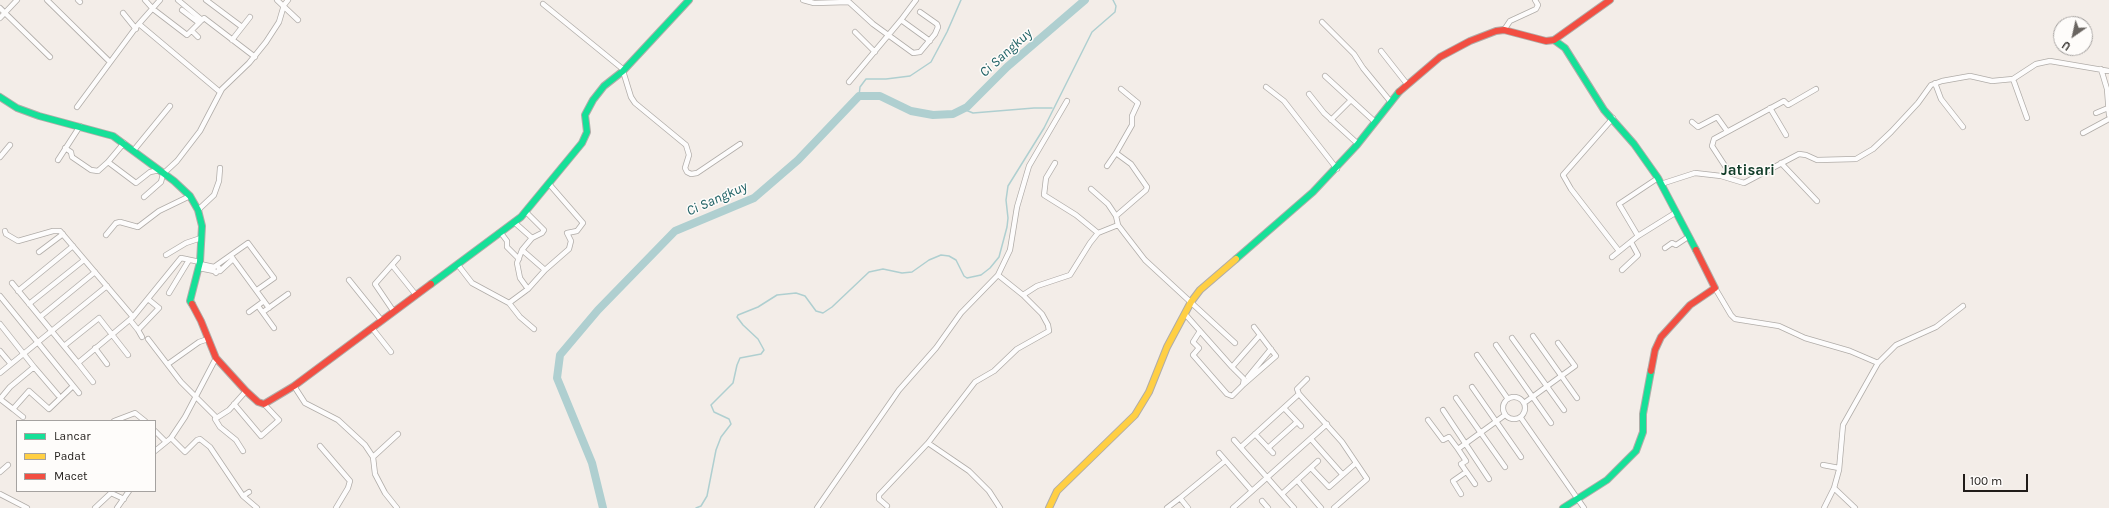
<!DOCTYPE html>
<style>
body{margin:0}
#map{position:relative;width:2109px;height:508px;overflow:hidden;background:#f3ede8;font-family:Karla,sans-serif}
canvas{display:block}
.legend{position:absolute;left:16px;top:420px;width:140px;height:72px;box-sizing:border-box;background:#fefcfa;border:1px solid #a5a2a0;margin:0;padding:5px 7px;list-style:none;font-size:12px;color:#201c19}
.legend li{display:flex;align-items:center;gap:8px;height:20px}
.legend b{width:20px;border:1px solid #a5a2a0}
.north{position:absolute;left:2053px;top:16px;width:40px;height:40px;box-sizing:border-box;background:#fefcfa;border:1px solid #a5a2a0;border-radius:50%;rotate:214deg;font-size:11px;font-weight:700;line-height:16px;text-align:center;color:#201c19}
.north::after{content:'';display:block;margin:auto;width:14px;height:18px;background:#6a6561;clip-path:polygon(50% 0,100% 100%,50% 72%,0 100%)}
.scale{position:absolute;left:1963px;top:474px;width:65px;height:18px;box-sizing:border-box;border:2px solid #201c19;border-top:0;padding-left:5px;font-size:12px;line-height:14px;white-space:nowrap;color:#201c19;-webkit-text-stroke:3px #fefcfa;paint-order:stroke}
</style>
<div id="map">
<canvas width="2109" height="508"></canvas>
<ul class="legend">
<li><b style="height:5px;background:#16e098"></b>Lancar</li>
<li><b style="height:5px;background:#ffcf43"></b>Padat</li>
<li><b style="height:5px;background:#f24e42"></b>Macet</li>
</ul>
<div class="north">U</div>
<div class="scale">100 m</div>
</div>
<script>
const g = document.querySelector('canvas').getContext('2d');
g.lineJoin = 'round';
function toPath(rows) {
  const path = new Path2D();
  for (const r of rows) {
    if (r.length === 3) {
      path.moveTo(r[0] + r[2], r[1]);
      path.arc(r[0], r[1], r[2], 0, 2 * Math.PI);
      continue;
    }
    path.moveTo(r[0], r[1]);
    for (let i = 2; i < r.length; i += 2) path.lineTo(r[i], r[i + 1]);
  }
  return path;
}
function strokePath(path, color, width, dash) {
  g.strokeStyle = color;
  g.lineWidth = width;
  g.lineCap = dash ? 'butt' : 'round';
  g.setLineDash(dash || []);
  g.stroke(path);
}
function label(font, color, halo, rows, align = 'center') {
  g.font = font + ' Karla,sans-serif';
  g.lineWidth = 3;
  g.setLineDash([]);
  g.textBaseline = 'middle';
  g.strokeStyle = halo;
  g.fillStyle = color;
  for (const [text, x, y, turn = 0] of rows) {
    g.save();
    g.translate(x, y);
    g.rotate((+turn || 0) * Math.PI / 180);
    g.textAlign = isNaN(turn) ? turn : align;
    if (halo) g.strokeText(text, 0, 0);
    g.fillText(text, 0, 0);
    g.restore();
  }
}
strokePath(toPath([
 [859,96,860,87,866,79,886,79,910,76,931,62,947,32,961,0],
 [963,109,973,113,1034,108,1052,108],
 [696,508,701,506,707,496,716,450,721,437,731,424,729,419,714,412,711,405,733,383,737,365,740,358,761,354,764,350,758,339,743,325,737,317,738,315,758,307,777,295,796,293,805,296,816,311,823,313,832,307,869,272,883,269,902,273,912,272,929,260,941,255,949,256,956,260,964,276,967,278,981,275,990,268,999,257,1007,227,1008,218,1006,200,1008,186,1044,128,1092,32,1115,12,1116,6,1113,0]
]), '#afcfd0', 1.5);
strokePath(toPath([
 [603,508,592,463,557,378,560,355,598,310,675,231,754,198,798,160,859,96,880,96,911,111,933,115,953,114,967,107,1007,67,1085,0]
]), '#afcfd0', 8);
const street = toPath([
 [47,0,110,62],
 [78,0,80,2],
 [145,0,153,9,187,35,204,18,255,57],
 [178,0,202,20],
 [206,0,242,27],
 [277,0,298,20],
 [803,0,814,3,849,2,873,24,913,53,920,52,935,34,938,27,937,24,920,12],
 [543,4,624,70],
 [0,8,50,57],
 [182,10,199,23],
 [123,13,136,29],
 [0,18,17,0],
 [901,20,916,0],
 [1322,22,1354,54,1363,68,1390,101],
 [139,24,220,92],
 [1504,30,1510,21,1536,9,1538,5,1535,0],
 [192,31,198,37],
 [855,32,875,52],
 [232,40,250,17],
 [1381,51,1407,84],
 [2101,69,2107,89,2109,115],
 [623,71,631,97,635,103,686,145,689,155,685,168,687,172,691,174,697,173,740,144],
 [1325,76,1374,121],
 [2013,79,2027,118],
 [849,82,901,20,930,41],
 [1935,83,1941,99,1963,127],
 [1266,87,1284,101,1337,169],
 [1309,94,1324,113,1358,144],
 [77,107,137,26,160,0],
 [1770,108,1786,135],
 [2096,113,2108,108],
 [1613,118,1563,175,1571,189,1619,251],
 [1331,120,1350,101],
 [1692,122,1698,127,1717,117,1727,131],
 [2083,133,2109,119],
 [65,148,71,152,72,157,91,170,98,171,108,162,136,183,150,172,160,170],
 [134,150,170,106],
 [1116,153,1132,125,1132,116,1138,103,1121,89],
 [0,157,10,145],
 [58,160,80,126],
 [108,162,124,143],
 [1055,163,1046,178,1044,195,1076,215,1098,233,1118,225],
 [1781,163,1817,201],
 [1107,166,1116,153,1131,164,1147,187,1146,190,1116,216,1118,225,1145,260,1235,343],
 [1728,177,1727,169,1712,146,1714,139,1784,101,1788,105,1790,104,1816,89],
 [1661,184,1695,173,1721,176,1744,183,1799,154,1806,155,1817,160,1856,159,1873,149,1891,132,1918,103,1931,85,1942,81,1970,76,1992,81,2013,79,2036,64,2050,61,2109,71],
 [1091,189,1108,204,1116,216],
 [144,197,161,182,163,174,177,161,200,131,222,89,249,63,266,42,279,22,284,5,288,0],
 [198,210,214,195,219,181,220,168],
 [526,212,544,230,542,233,532,238],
 [5,231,6,234,18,241,53,231,60,231,133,317,181,258,200,262],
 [501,233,507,241,507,247,519,259],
 [106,235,116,223,120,222,138,227,159,211,190,196],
 [1638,236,1619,204,1658,178],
 [1665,248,1672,243,1676,245,1688,237],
 [522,250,545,270],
 [39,252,63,234],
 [166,255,186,243,201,238],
 [231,256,269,308],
 [1612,257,1638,236,1675,213],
 [200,264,214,267],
 [392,265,416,295],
 [458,265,472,283,509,303,520,317,534,329],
 [217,266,220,269,216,273,213,270,214,267,248,243,274,278,257,290],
 [199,268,214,271],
 [1622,270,1638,255,1631,242],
 [220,271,233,259],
 [998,275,1023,295,1042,314,1048,325,1049,331,1017,349,994,371,975,382,928,443,969,471,989,491,1000,508],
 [349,280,382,321],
 [12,283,78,363],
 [1715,288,1731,315,1735,319,1779,326,1805,338,1850,351,1878,363],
 [528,289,545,270,569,249,571,241,567,233,577,231,583,223,550,185],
 [18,291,73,246],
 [169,293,189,260],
 [1023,295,1037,286,1070,275,1090,243,1098,233],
 [0,296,79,393],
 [509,303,528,289,520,278,517,263,522,250,532,238,514,222],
 [29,304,84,260],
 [258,306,274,328],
 [249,312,264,301],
 [263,312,288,294],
 [394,312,375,284,398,258],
 [1185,314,1200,331,1232,367,1244,379,1243,385,1232,396,1227,394,1193,355,1199,348,1193,342,1200,331],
 [40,317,95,272],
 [130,320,138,330],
 [0,324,34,367,10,387,0,399,13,409],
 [372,328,391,352],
 [1533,336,1577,398],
 [142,337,138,330,159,308,148,299],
 [1512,338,1564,410],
 [148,339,181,382,217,418],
 [1496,345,1551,423],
 [64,346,99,318,128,355],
 [95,348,107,364],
 [0,351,11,364],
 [1477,355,1508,399],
 [168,364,199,342,208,339],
 [34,367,58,395],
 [1232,367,1260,335],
 [0,373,107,286],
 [1248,377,1271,349],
 [1307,379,1297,389,1299,394,1342,442,1367,479,1334,508],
 [93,382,78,363,133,317],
 [1244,384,1276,356,1254,327],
 [294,386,305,403,338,420,365,445,373,457,375,474,385,493,397,508],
 [1472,387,1521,457],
 [1514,408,11],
 [1456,398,1505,467],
 [1524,403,1575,366,1558,343],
 [234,404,261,436,279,420,264,404],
 [1284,408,1301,426],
 [1443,410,1489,479],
 [23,417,13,409,29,391,49,409,73,386],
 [1521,418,1584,508],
 [1428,420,1443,440,1449,437,1458,449,1466,461,1461,464,1475,484],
 [114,421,135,413,145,421],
 [155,431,166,442],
 [1255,434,1273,453],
 [171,438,185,452,197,440,200,439,210,447,243,496,249,492],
 [1311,439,1342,474],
 [1234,440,1294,508],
 [320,446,350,481,348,488,336,508],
 [1241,447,1299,394],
 [1268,448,1297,422],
 [1458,449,1505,415],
 [155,451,171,438,185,417,216,358],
 [243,451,236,440,220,427,215,419,229,410,246,391],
 [1219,453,1252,491],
 [373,457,398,434],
 [1823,465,1839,468],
 [1311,468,1329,487,1356,463],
 [0,472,8,465],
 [1297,480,1321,508],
 [1834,488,1855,508],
 [0,494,27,508],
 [1282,494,1318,461],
 [1461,494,1453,481,1466,472],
 [243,496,257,508],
 [1180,498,1225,461],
 [1262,501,1268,508],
 [887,506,879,499,879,495,928,443],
 [95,508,111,493,124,499],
 [117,508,129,491],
 [817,508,899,390,936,348,961,313,998,275,1010,250,1017,207,1029,166,1067,101],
 [1167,508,1180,498,1188,508],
 [1233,508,1327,424],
 [1824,508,1834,488,1839,470,1843,425,1878,363,1896,345,1936,327,1963,306]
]);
const fast = toPath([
 [1554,40,1565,48,1604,110,1634,144,1658,178,1696,250],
 [0,97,17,108,39,116,113,136,174,181,190,196,198,210,202,226,200,262,190,301,192,304],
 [1236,259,1313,192,1357,145,1399,92],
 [431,284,521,217,582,143,587,132,585,115,593,100,604,86,623,71,689,0],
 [1563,508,1607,480,1636,451,1643,432,1643,414,1651,371]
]);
const slow = toPath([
 [1049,508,1057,491,1135,415,1149,392,1167,347,1191,302,1200,290,1236,259]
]);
const jam = toPath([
 [1399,92,1440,57,1470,41,1496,31,1504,30,1546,41,1554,40,1610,0],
 [192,304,201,321,216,358,246,391,258,402,264,404,294,386,431,284],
 [1651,371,1655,350,1661,337,1690,305,1715,288,1696,250]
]);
strokePath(street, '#b0aca8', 6);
strokePath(fast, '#b0aca8', 8);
strokePath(slow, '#b0aca8', 8);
strokePath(jam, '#b0aca8', 8);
strokePath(street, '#fdfcfc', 4.5);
strokePath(fast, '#16e098', 6);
strokePath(slow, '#ffcf43', 6);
strokePath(jam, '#f24e42', 6);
label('italic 14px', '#1e6064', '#fefcfa', [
 ["Ci Sangkuy",1006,53,-42],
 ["Ci Sangkuy",717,199,-24]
]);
label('bold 15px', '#103c28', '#fefcfa', [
 ["Jatisari",1748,171]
]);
</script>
